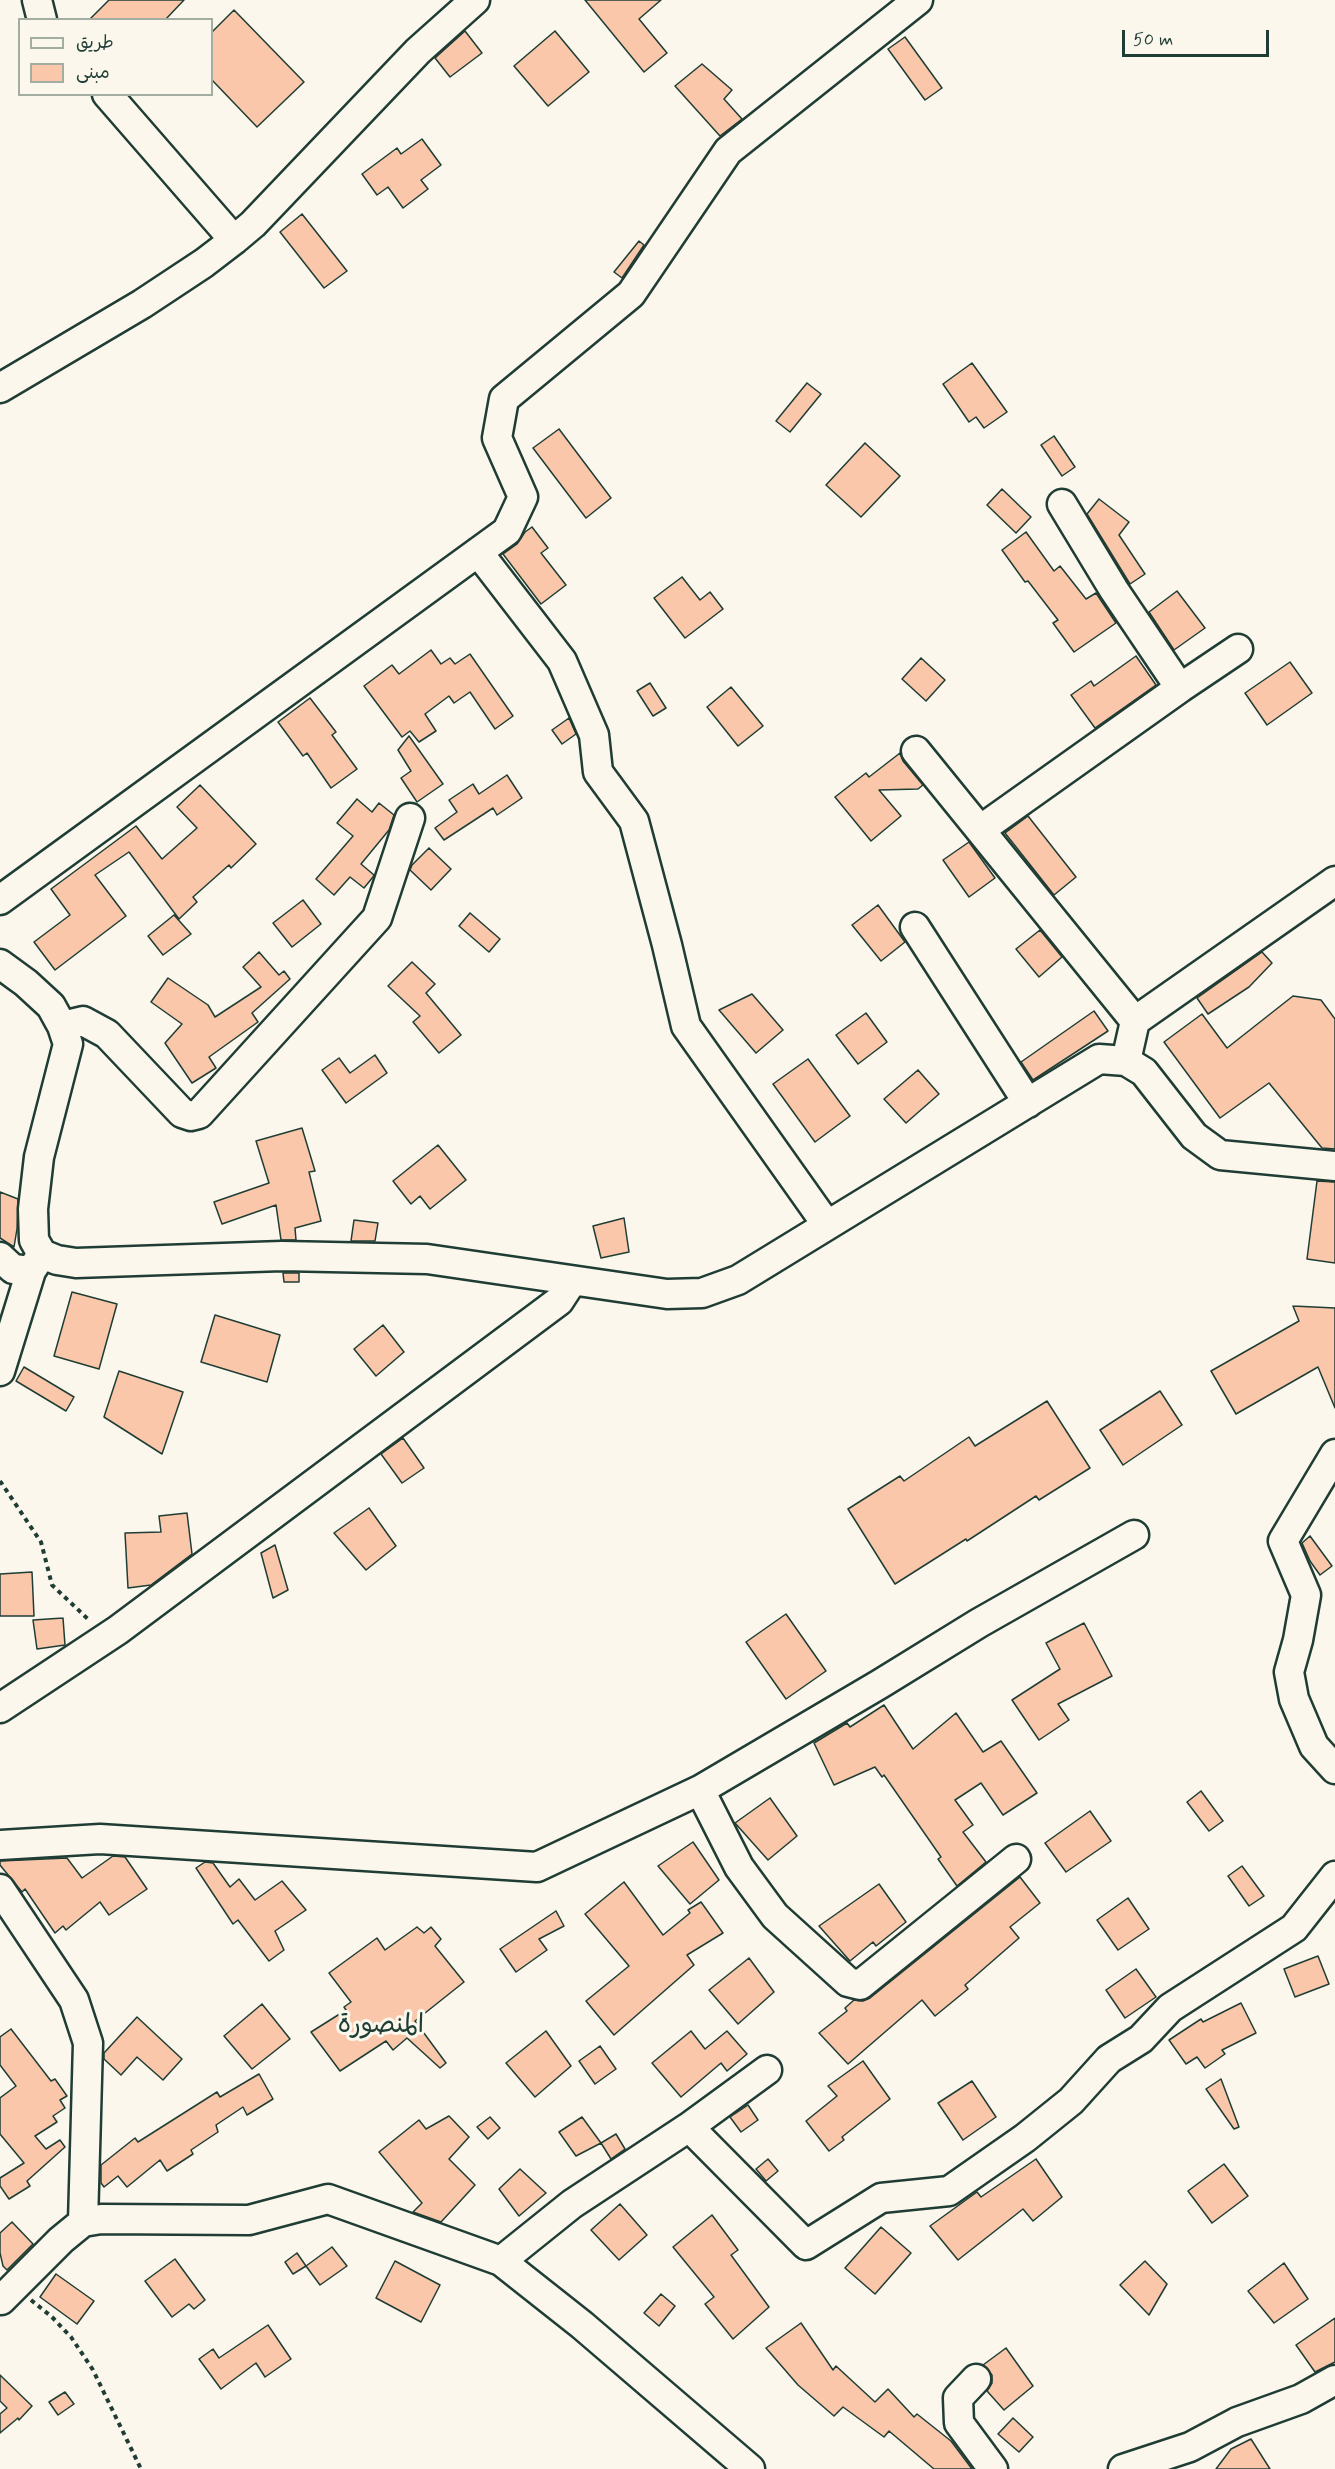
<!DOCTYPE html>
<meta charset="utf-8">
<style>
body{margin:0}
#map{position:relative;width:1335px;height:2469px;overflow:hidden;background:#fbf7ec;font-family:Mynerve,"Playpen Sans Arabic",sans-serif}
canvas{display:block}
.legend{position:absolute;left:18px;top:18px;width:195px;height:78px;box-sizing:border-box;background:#fbf7ec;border:2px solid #a3ada2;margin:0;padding:8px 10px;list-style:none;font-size:18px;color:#1f3d34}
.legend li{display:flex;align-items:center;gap:12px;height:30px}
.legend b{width:30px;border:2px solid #a3ada2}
.scale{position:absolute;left:1122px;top:30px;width:147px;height:27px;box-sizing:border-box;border:3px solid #1f3d34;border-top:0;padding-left:8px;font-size:18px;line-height:21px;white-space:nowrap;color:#1f3d34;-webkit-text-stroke:4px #fbf7ec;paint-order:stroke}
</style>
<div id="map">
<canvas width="1335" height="2469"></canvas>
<ul class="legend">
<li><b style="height:8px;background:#fbf7ec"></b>طريق</li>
<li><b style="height:16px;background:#fac7aa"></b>مبنى</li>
</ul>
<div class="scale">50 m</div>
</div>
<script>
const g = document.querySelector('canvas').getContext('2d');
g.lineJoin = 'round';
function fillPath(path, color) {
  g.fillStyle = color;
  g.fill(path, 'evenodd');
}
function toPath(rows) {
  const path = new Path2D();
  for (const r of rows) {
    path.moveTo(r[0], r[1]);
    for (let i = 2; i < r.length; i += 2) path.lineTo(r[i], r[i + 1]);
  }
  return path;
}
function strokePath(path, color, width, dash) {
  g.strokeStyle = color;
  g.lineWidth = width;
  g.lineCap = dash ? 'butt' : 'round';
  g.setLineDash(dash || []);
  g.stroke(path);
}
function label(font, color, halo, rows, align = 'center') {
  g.font = font + ' Mynerve,"Playpen Sans Arabic",sans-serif';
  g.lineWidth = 6;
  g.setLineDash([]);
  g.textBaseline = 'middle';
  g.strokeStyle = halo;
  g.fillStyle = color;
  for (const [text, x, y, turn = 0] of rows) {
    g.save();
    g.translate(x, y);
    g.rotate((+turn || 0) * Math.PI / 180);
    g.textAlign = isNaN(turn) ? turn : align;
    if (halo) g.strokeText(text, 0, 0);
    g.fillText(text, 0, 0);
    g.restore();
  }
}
const building = toPath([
 [109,0,184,0,165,20,89,20,109,0],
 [585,0,661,0,639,19,667,53,644,72,585,0],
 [234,10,304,82,257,127,212,80,212,32,234,10],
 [465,31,482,53,450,77,435,58,465,31],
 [555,31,589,72,548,106,514,66,555,31],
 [905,37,942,88,925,100,888,49,905,37],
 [702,64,732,90,724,99,742,119,720,136,675,86,702,64],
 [422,139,441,165,421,180,428,189,403,208,388,187,377,195,362,174,397,148,401,154,422,139],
 [302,214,347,271,324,288,280,232,302,214],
 [639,241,644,245,622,278,614,272,639,241],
 [972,363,1007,412,984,428,976,417,969,422,943,384,972,363],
 [807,383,821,394,790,432,776,421,807,383],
 [559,429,611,498,586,518,533,448,559,429],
 [1054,436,1075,467,1062,476,1041,445,1054,436],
 [865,443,900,476,861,517,826,485,865,443],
 [1002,489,1031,517,1016,533,987,505,1002,489],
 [1099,499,1129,522,1119,535,1145,574,1130,584,1087,514,1099,499],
 [532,527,548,548,541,553,566,585,541,604,503,554,517,544,525,532,532,527],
 [1026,532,1054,571,1060,566,1086,599,1096,593,1116,623,1074,652,1053,623,1058,620,1028,581,1025,582,1002,550,1026,532],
 [682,577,700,600,710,592,723,609,685,638,654,598,682,577],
 [1177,591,1205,628,1174,650,1149,612,1177,591],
 [431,650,441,664,450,658,455,664,470,654,513,716,495,729,470,692,454,703,449,696,425,714,436,731,419,742,410,731,402,737,364,686,392,665,399,674,431,650],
 [1136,656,1156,685,1095,728,1071,695,1091,681,1094,686,1136,656],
 [921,658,945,680,926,701,902,679,921,658],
 [1290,662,1312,693,1267,725,1245,693,1290,662],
 [650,683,666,708,653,716,637,691,650,683],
 [731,687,763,726,738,746,707,707,731,687],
 [310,698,336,732,332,735,357,769,331,788,307,753,303,756,278,722,310,698],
 [569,718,576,734,562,744,552,730,569,718],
 [409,736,443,784,417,802,401,778,411,771,398,750,409,736],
 [900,753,903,761,923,785,918,789,879,790,901,816,871,841,835,797,866,773,869,777,900,753],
 [507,775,522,798,497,815,493,808,444,840,435,828,457,812,449,800,473,784,479,794,507,775],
 [200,785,256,844,231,868,229,865,193,897,197,902,179,919,129,852,95,875,126,916,55,970,34,942,70,915,51,889,136,826,162,859,197,828,177,807,200,785],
 [357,799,372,812,379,803,394,815,389,830,361,864,374,875,373,877,364,888,350,877,334,895,316,879,353,836,337,823,357,799],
 [1028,816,1076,877,1054,895,1005,833,1028,816],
 [969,842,995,878,969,897,943,860,969,842],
 [429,848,451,869,431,890,410,870,412,865,429,848],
 [303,900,321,924,292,947,273,923,303,900],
 [878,905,905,942,881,961,852,925,878,905],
 [470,913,500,939,489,952,459,926,470,913],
 [174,915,191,934,163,955,148,936,174,915],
 [1040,930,1062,957,1039,977,1016,949,1040,930],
 [259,952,279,975,284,971,290,979,252,1013,258,1022,209,1057,216,1068,192,1083,165,1043,182,1024,151,1002,168,978,208,1005,215,1017,261,987,243,967,259,952],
 [1262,952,1272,963,1249,987,1208,1014,1197,998,1262,952],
 [412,962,435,984,426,993,461,1035,439,1053,413,1022,420,1016,388,986,412,962],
 [752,994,783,1030,756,1053,719,1010,752,994],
 [1293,996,1321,1000,1335,1019,1335,1149,1322,1148,1269,1083,1220,1118,1164,1042,1202,1014,1227,1048,1293,996],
 [1094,1011,1108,1031,1033,1080,1021,1062,1094,1011],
 [866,1013,887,1042,858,1064,836,1035,866,1013],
 [375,1055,387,1073,346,1103,322,1070,339,1058,350,1073,375,1055],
 [808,1059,850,1116,815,1142,773,1084,808,1059],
 [918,1070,939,1094,906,1123,884,1099,918,1070],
 [302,1128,315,1171,309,1172,321,1221,295,1228,296,1240,281,1240,276,1205,222,1224,214,1202,269,1183,256,1141,302,1128],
 [438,1145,466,1180,430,1209,420,1196,411,1204,393,1181,438,1145],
 [1317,1181,1335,1182,1335,1263,1307,1259,1317,1181],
 [0,1192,18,1199,17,1229,14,1247,0,1238,0,1192],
 [624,1218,629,1252,601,1258,593,1226,624,1218],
 [354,1220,378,1223,375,1241,351,1241,354,1220],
 [283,1273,299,1273,299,1282,284,1282,283,1273],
 [72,1292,117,1304,99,1369,54,1356,72,1292],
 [1293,1306,1335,1308,1335,1408,1318,1367,1236,1414,1211,1371,1299,1321,1293,1306],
 [215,1315,280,1335,267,1382,201,1362,215,1315],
 [383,1325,404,1352,376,1376,354,1349,383,1325],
 [24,1367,74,1397,66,1411,16,1381,24,1367],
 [119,1371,183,1392,162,1454,104,1417,119,1371],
 [1160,1391,1182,1425,1123,1465,1100,1430,1160,1391],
 [1047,1401,1090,1468,1039,1500,1036,1496,967,1541,966,1539,895,1584,848,1509,900,1476,904,1481,969,1437,975,1446,1047,1401],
 [403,1438,424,1468,402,1483,381,1454,403,1438],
 [369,1508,396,1546,366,1570,334,1533,369,1508],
 [187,1513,192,1554,151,1585,128,1588,125,1533,161,1532,159,1516,187,1513],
 [1310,1536,1332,1566,1320,1575,1310,1561,1302,1543,1310,1536],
 [275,1545,288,1590,273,1598,261,1553,275,1545],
 [32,1572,34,1616,0,1616,0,1574,32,1572],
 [786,1614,826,1671,786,1699,746,1642,786,1614],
 [63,1618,65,1645,37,1649,33,1620,63,1618],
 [1084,1623,1112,1676,1058,1704,1069,1720,1039,1740,1012,1700,1060,1669,1046,1643,1084,1623],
 [884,1705,913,1749,956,1713,983,1752,1001,1741,1037,1793,1003,1815,981,1783,955,1800,973,1825,963,1832,986,1862,957,1886,938,1859,941,1857,884,1775,882,1777,875,1767,834,1785,814,1743,847,1723,850,1727,884,1705],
 [1201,1791,1223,1821,1209,1831,1187,1802,1201,1791],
 [770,1798,797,1836,768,1860,735,1823,770,1798],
 [1090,1811,1111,1841,1066,1872,1045,1843,1090,1811],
 [693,1842,719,1880,690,1904,658,1866,693,1842],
 [113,1856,125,1857,147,1889,109,1915,100,1902,66,1930,63,1926,55,1933,25,1889,22,1892,0,1865,0,1861,67,1858,82,1878,113,1856],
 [205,1862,213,1863,230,1887,239,1879,255,1900,282,1881,306,1910,275,1931,284,1950,269,1961,238,1920,233,1924,196,1868,205,1862],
 [1242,1866,1264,1896,1249,1906,1228,1876,1242,1866],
 [1020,1877,1040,1903,1010,1927,1019,1938,965,1985,968,1989,935,2016,922,2000,848,2064,819,2033,847,2011,845,2008,854,2000,863,2001,870,1998,1020,1877],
 [624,1882,663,1935,690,1913,688,1910,701,1902,723,1933,687,1955,694,1965,614,2035,586,2001,629,1966,585,1914,624,1882],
 [879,1884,906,1922,876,1946,873,1942,850,1961,819,1926,879,1884],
 [1128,1898,1149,1929,1118,1950,1097,1920,1128,1898],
 [556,1911,564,1926,539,1939,547,1950,516,1972,500,1949,556,1911],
 [417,1927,424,1933,431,1927,441,1939,435,1946,464,1982,415,2021,446,2063,440,2068,407,2038,393,2050,386,2041,340,2071,311,2032,346,2010,344,2007,351,2002,329,1973,377,1938,385,1950,417,1927],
 [1318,1956,1329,1984,1295,1997,1284,1969,1318,1956],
 [749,1958,774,1992,738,2024,709,1990,749,1958],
 [1136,1969,1156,1997,1125,2018,1106,1990,1136,1969],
 [1241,2003,1256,2033,1222,2050,1225,2054,1205,2068,1197,2057,1186,2064,1169,2040,1201,2019,1203,2022,1241,2003],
 [262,2004,290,2039,252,2069,224,2036,262,2004],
 [137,2017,182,2059,163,2080,137,2057,121,2075,104,2059,104,2053,137,2017],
 [11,2029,51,2081,55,2079,67,2096,60,2100,65,2108,53,2116,57,2122,35,2136,46,2149,60,2140,65,2147,27,2181,30,2186,9,2199,0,2186,0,2178,24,2163,0,2134,0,2098,16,2086,0,2065,0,2037,11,2029],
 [546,2031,571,2066,535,2097,506,2063,546,2031],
 [691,2031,705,2049,727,2031,747,2054,727,2071,721,2063,681,2097,652,2063,691,2031],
 [600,2046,616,2069,595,2084,579,2061,600,2046],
 [863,2061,890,2099,842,2137,844,2140,829,2151,806,2121,837,2096,828,2086,863,2061],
 [259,2074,273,2099,247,2115,243,2107,216,2125,218,2132,191,2150,193,2154,167,2171,160,2160,127,2187,118,2176,104,2187,101,2183,101,2165,135,2138,138,2142,217,2092,220,2097,259,2074],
 [1221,2079,1239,2127,1234,2129,1206,2089,1221,2079],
 [972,2081,996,2117,963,2140,938,2103,972,2081],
 [748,2105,758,2120,741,2132,730,2117,748,2105],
 [449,2116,469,2137,449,2159,475,2185,441,2222,413,2212,422,2203,379,2152,419,2120,426,2129,449,2116],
 [490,2117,500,2128,488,2139,477,2127,490,2117],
 [582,2117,601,2143,576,2156,559,2132,582,2117],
 [616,2134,625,2149,611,2159,601,2143,616,2134],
 [768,2159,778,2171,766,2181,756,2169,768,2159],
 [1036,2159,1062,2197,1033,2221,1023,2209,958,2260,930,2226,977,2192,981,2197,1036,2159],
 [1224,2164,1248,2196,1212,2223,1188,2191,1224,2164],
 [520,2169,546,2193,519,2216,499,2189,520,2169],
 [620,2204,647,2235,619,2260,591,2230,620,2204],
 [712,2215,738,2250,731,2255,769,2307,733,2339,705,2304,714,2297,673,2247,712,2215],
 [12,2222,33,2244,7,2270,3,2266,0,2253,0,2233,12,2222],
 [881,2227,911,2253,875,2294,845,2268,881,2227],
 [332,2247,347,2266,320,2285,306,2266,332,2247],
 [297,2253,306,2266,293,2274,285,2262,297,2253],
 [175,2259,205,2300,194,2309,189,2304,172,2317,145,2281,175,2259],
 [395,2261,440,2285,421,2322,376,2298,395,2261],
 [1145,2261,1167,2284,1149,2315,1120,2285,1145,2261],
 [1284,2263,1308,2299,1274,2323,1248,2291,1284,2263],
 [56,2274,94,2301,77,2324,40,2297,56,2274],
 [661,2294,675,2306,659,2326,644,2313,661,2294],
 [1335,2318,1335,2362,1315,2372,1296,2345,1335,2318],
 [801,2323,833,2370,836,2366,875,2402,888,2389,914,2417,917,2414,951,2441,972,2469,934,2469,889,2431,884,2437,843,2407,834,2416,798,2385,766,2348,801,2323],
 [268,2325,291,2359,265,2377,256,2363,221,2389,199,2359,213,2349,219,2358,268,2325],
 [1006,2348,1033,2386,1004,2410,987,2391,992,2383,992,2375,983,2365,1006,2348],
 [0,2375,32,2406,19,2420,18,2418,0,2433,0,2414,7,2408,0,2401,0,2375],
 [65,2392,74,2404,58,2415,49,2402,65,2392],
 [1013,2418,1033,2437,1019,2452,998,2434,1013,2418],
 [1251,2439,1270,2469,1216,2469,1231,2449,1251,2439]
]);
fillPath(building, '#fac7aa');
strokePath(building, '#1f3d34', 1.5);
const minor = toPath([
 [37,0,42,20],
 [107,94,234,240],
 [0,388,142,304,204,263,234,240,253,224,418,51,475,0],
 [478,552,562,661,594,735,598,772,634,821,667,945,686,1026,827,1225],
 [1180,688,1238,649],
 [916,751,1135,1021,1126,1061],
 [980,830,1180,688,1114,590,1062,504],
 [0,900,507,531,523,497,497,438,504,399,631,294,728,151,918,0],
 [915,927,1028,1103],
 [0,964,26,983,51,1006,62,1026,68,1044,39,1157,33,1209,34,1240,42,1254,57,1260,76,1263,282,1256,427,1259,667,1294,702,1293,738,1280,1099,1059,1126,1061,1144,1072,1194,1136,1220,1155,1335,1166],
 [1135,1021,1335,881],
 [62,1026,83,1021,107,1034,182,1113,191,1116,199,1114,377,918,410,818],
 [0,1257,13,1269,31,1271],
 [0,1371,31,1271,42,1254],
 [1335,1454,1283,1541,1306,1595,1298,1640,1289,1672,1294,1699,1314,1746,1335,1769],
 [0,1708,118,1630,559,1301,572,1281],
 [700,1790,739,1867,775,1916,848,1982,860,1985,1016,1859],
 [0,1845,100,1839,537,1867,700,1790,880,1684,979,1623,1134,1535],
 [0,1889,74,2000,88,2043,83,2222],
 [689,2127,767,2070],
 [501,2261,572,2204,689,2127,806,2245,881,2198,949,2191,1025,2138,1071,2101,1109,2059,1141,2039,1170,2008,1294,1928,1335,1876],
 [1,2300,61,2240,83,2222,101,2219,249,2220,328,2199,501,2261,582,2325,750,2469],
 [976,2379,958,2398,959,2423,993,2469],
 [1123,2469,1190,2447,1237,2422,1301,2399,1335,2380]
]);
strokePath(minor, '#1f3d34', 33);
strokePath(toPath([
 [0,1481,41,1542,52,1585,90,1621],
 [31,2300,52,2317,71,2337,93,2370,141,2469]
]), '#1f3d34', 4, [4.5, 4.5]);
strokePath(minor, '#fbf7ec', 28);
label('26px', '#1f3d34', '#fbf7ec', [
 ["المنصورة",381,2027]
]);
</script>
